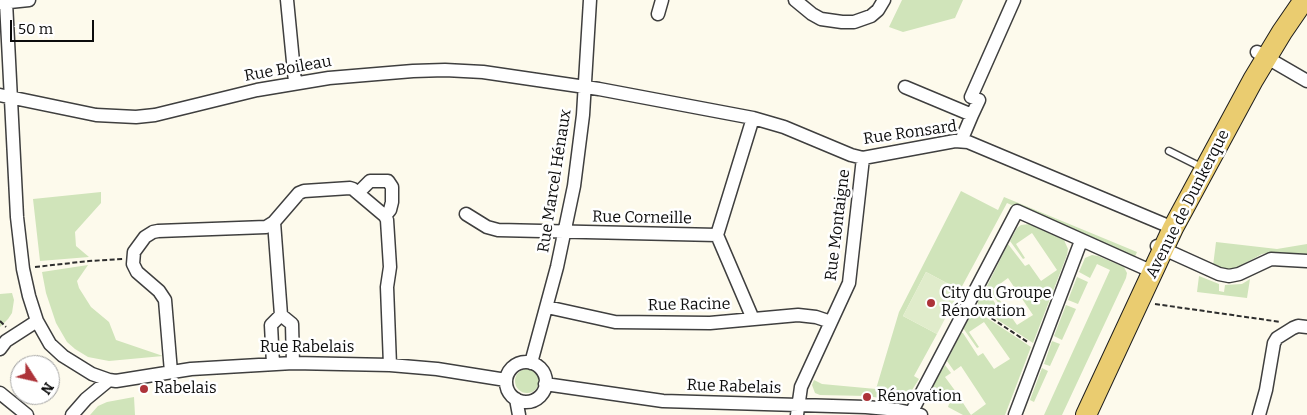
<!DOCTYPE html>
<meta charset="utf-8">
<style>
body{margin:0}
#map{position:relative;width:1307px;height:415px;overflow:hidden;background:#fdfaec;font-family:Bitter,serif}
canvas{display:block}
.north{position:absolute;left:10px;top:355px;width:50px;height:50px;box-sizing:border-box;background:#fff;border:1px solid #9e9e9e;border-radius:50%;rotate:125deg;font-size:14px;font-weight:700;line-height:20px;text-align:center;color:#0c0c0c}
.north::after{content:'';display:block;margin:auto;width:18px;height:22px;background:#ad3339;clip-path:polygon(50% 0,100% 100%,50% 72%,0 100%)}
.scale{position:absolute;left:10px;top:20px;width:84px;height:22px;box-sizing:border-box;border:2px solid #0c0c0c;border-top:0;padding-left:6px;font-size:15px;line-height:18px;white-space:nowrap;color:#0c0c0c;-webkit-text-stroke:4px #fff;paint-order:stroke}
</style>
<div id="map">
<canvas width="1307" height="415"></canvas>
<div class="north">N</div>
<div class="scale">50 m</div>
</div>
<script>
const g = document.querySelector('canvas').getContext('2d');
g.lineJoin = 'round';
function fillPath(path, color) {
  g.fillStyle = color;
  g.fill(path, 'evenodd');
}
function toPath(rows) {
  const path = new Path2D();
  for (const r of rows) {
    if (r.length === 3) {
      path.moveTo(r[0] + r[2], r[1]);
      path.arc(r[0], r[1], r[2], 0, 2 * Math.PI);
      continue;
    }
    path.moveTo(r[0], r[1]);
    for (let i = 2; i < r.length; i += 2) path.lineTo(r[i], r[i + 1]);
  }
  return path;
}
function strokePath(path, color, width, dash) {
  g.strokeStyle = color;
  g.lineWidth = width;
  g.lineCap = dash ? 'butt' : 'round';
  g.setLineDash(dash || []);
  g.stroke(path);
}
function label(font, color, halo, rows, align = 'center') {
  g.font = font + ' Bitter,serif';
  g.lineWidth = 5;
  g.setLineDash([]);
  g.textBaseline = 'middle';
  g.strokeStyle = halo;
  g.fillStyle = color;
  for (const [text, x, y, turn = 0] of rows) {
    g.save();
    g.translate(x, y);
    g.rotate((+turn || 0) * Math.PI / 180);
    g.textAlign = isNaN(turn) ? turn : align;
    if (halo) g.strokeText(text, 0, 0);
    g.fillText(text, 0, 0);
    g.restore();
  }
}
fillPath(toPath([
 [902,0,963,0,955,18,903,32,889,27],
 [961,191,998,210,1004,197,1137,252,1134,259,1007,203,960,290,926,272,903,316,937,334,914,376,919,379,909,395,896,400,866,396,820,395,815,393,812,385,814,380,822,384,876,389,899,312],
 [101,192,101,203,75,232,76,246,89,257,40,261,33,199],
 [1029,224,1064,240,1068,249,1067,255,1033,343,978,307,978,299,983,290,986,289,1000,311,1005,308,1017,325,1033,315,1008,278,993,289,1001,302,999,304,987,286,1008,244,1025,266,1029,264,1041,281,1057,270,1032,233,1016,244,1025,258,1023,259,1010,241,1017,228,1021,225],
 [1216,242,1277,249,1307,244,1307,255,1273,252,1262,254,1234,269,1225,270,1213,266],
 [1092,255,1098,256,1124,267,1127,273,1126,278,1062,415,1044,415,1110,270,1097,264,1090,278,1079,272,1085,258],
 [88,265,77,281,79,288,91,307,109,322,116,340,163,356,109,361,88,357,75,349,67,342,56,323,46,293,42,272],
 [1199,276,1219,284,1219,291,1224,292,1225,285,1242,284,1250,279,1247,298,1197,292],
 [1077,277,1088,282,1078,304,1068,300],
 [12,293,14,300,12,313,8,319,0,327,0,294],
 [1066,305,1076,309,1062,340,1054,336],
 [978,312,1031,347,1005,415,963,415,948,407,949,404,959,397,971,415,986,404,961,366,954,371,947,361,961,333,963,333,978,356,983,353,994,369,1010,359,984,322,969,332,979,347,977,348,963,328,970,315,977,316],
 [1052,341,1060,344,1050,366,1044,364],
 [945,365,951,373,945,377,956,392,944,400,939,401,931,394,930,390],
 [1042,368,1048,371,1034,402,1030,400],
 [527,381,12],
 [134,397,135,415,90,415,98,406,107,402]
]), '#d0e4ba');
fillPath(toPath([
 [926,272,960,290,937,334,903,316]
]), '#e0eccb');
const service = toPath([
 [1169,151,1203,168]
]);
const minor = toPath([
 [287,0,295,82],
 [795,0,812,14,821,19,842,22,854,22,871,16,878,10,884,0],
 [6,2,17,217,23,269,29,296,37,321,50,344,63,356,92,374,109,380,116,381,191,369,293,363,390,365,437,369,506,380],
 [0,3,29,0],
 [658,14,662,0],
 [1257,52,1307,81],
 [905,87,972,115,961,141],
 [0,95,96,115,136,117,155,115,257,90,329,78,413,71,445,70,483,72,599,89,753,118,784,127,851,155,863,158,955,141,968,142,1173,228],
 [972,115,979,100,971,97,1014,0],
 [358,193,370,181,388,181,392,187,392,202,390,210,385,216],
 [466,214,487,227,498,230,717,235],
 [274,222,281,315],
 [1157,246,1219,274,1229,276,1239,274,1271,259,1307,261],
 [547,307,615,322,710,323,798,315,816,317,831,322],
 [753,319,717,235,753,118],
 [0,349,6,341,37,321],
 [526,382,20],
 [531,363,557,267,574,186,583,115,590,0],
 [273,364,271,325,281,315,292,324,293,363],
 [171,372,165,300,159,291,137,272,133,264,134,252,145,237,153,232,158,231,266,227,274,222,299,193,304,191,350,188,353,189,385,216,387,220,390,267,387,287,390,365],
 [545,384,663,401,866,407,898,410,921,415],
 [0,393,27,415],
 [516,399,519,415],
 [72,415,86,399,109,380],
 [797,415,801,387,849,283,863,158],
 [910,415,1017,211,1153,272],
 [1015,415,1081,241],
 [1259,415,1266,390,1274,343,1277,338,1293,328,1298,326,1307,327]
]);
const primary = toPath([
 [1086,415,1173,228,1253,80,1282,32,1304,0]
]);
strokePath(service, '#3f3f3f', 9);
strokePath(minor, '#3f3f3f', 15);
strokePath(primary, '#1d1d1d', 22);
strokePath(toPath([
 [35,267,89,261,123,259],
 [1155,304,1281,322],
 [979,310,1029,343],
 [0,321,6,327]
]), '#2e2e2e', 2, [5, 2.5]);
strokePath(service, '#fff', 6);
strokePath(minor, '#fff', 12);
strokePath(primary, '#eacc70', 20);
for (const [x, y, r, color] of [
 [931,303,5,"#ad3339"],
 [144,389,5,"#ad3339"],
 [867,397,5,"#ad3339"]
]) {
  const dot = new Path2D();
  dot.arc(x, y, r, 0, 2 * Math.PI);
  g.fillStyle = color;
  g.fill(dot);
  strokePath(dot, '#fff', 2);
}
label('16px', '#0c0c0c', '#fff', [
 ["Rue Boileau",288,69,-10],
 ["Rue Ronsard",910,133,-8],
 ["Rue Marcel Hénaux",555,181,-81],
 ["Avenue de Dunkerque",1188,204,-63],
 ["Rue Corneille",642,218,1],
 ["Rue Montaigne",838,225,-83],
 ["Rue Racine",689,305,-1],
 ["Rue Rabelais",307,348],
 ["Rue Rabelais",734,387,2]
]);
label('16px', '#0c0c0c', '#fff', [
 ["City du Groupe",941,294],
 ["Rénovation",941,312],
 ["Rabelais",154,389],
 ["Rénovation",877,397]
], 'left');
</script>
